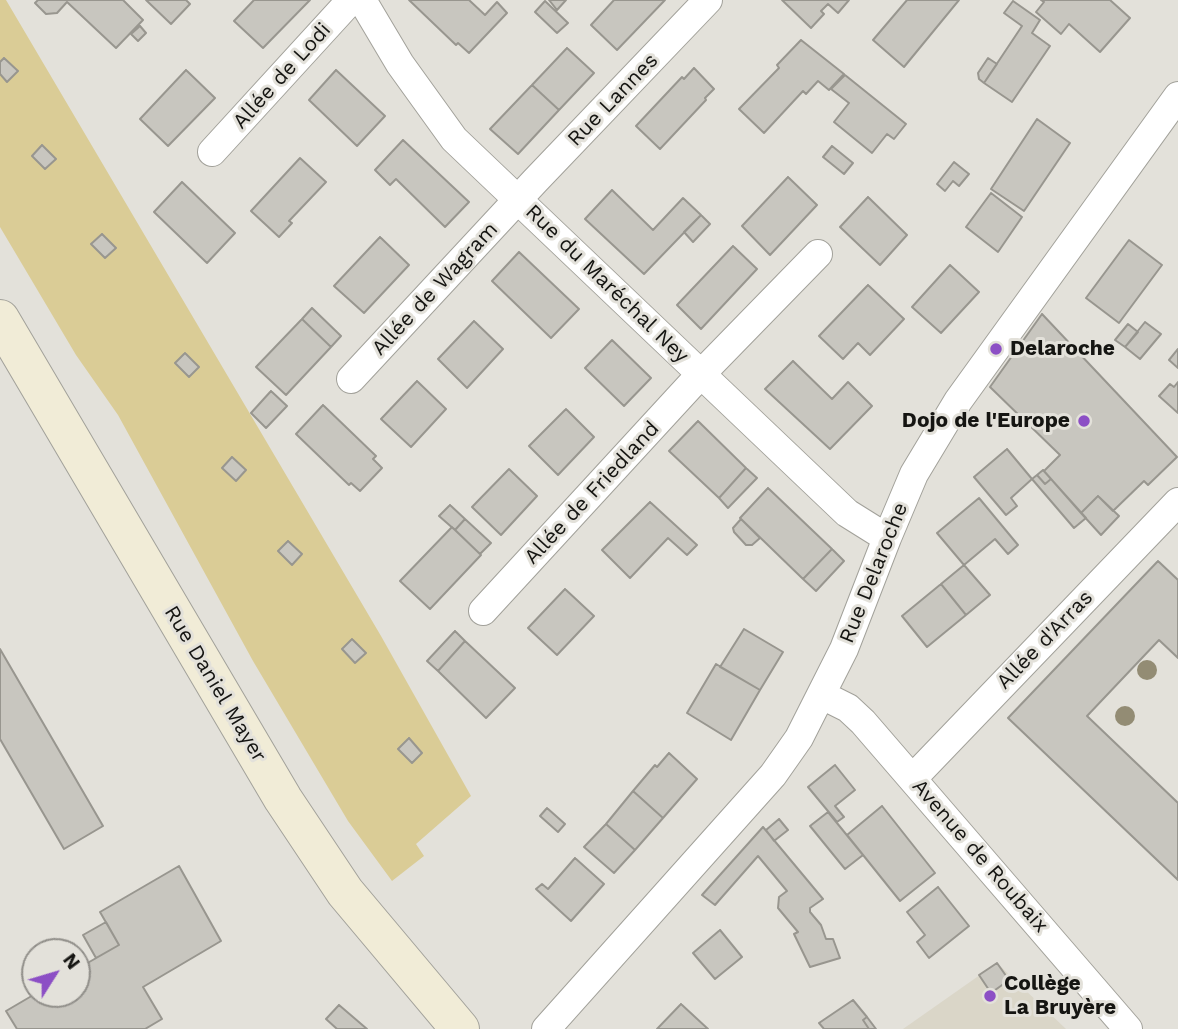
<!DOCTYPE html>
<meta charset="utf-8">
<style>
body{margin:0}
#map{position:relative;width:1178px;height:1029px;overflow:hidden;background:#e3e1da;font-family:"Work Sans",sans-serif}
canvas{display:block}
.north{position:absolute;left:21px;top:938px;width:70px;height:70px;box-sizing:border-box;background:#e3e1da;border:2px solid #918f8a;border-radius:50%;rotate:53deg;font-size:19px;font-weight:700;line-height:28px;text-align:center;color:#151512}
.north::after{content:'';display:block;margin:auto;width:24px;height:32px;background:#8c4fc5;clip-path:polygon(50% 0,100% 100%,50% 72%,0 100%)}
</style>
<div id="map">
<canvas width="1178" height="1029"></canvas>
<div class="north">N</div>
</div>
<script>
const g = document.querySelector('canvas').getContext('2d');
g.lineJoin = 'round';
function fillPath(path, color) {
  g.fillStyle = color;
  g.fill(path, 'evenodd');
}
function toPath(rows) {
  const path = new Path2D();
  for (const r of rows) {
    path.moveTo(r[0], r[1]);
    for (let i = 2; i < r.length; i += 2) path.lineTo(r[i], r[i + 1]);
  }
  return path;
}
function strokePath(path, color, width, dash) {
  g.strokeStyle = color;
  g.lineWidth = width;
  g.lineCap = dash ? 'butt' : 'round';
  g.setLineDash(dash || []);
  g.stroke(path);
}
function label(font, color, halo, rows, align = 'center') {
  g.font = font + ' "Work Sans",sans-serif';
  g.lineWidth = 6;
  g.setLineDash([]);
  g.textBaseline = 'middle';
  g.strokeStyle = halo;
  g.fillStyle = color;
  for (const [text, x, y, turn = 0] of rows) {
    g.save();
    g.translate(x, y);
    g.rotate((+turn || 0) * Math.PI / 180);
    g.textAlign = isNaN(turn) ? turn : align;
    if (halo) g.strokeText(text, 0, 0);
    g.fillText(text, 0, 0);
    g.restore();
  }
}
fillPath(toPath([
 [997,963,1066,1029,903,1029]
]), '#dad6c8');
fillPath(toPath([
 [0,0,6,0,381,636,471,796,416,844,424,856,392,881,348,821,253,661,118,415,76,355,0,227]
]), '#dacc96');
const building = toPath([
 [38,0,123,0,143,20,116,48,67,2,57,13,46,14,35,3,38,0],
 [146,0,186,0,190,4,171,24,146,0],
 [254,0,310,0,263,48,234,21,254,0],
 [409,0,469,0,485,15,497,2,507,13,469,53,458,43,456,45,409,0],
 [549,0,566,0,557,10,549,0],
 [614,0,665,0,617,50,591,25,614,0],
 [782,0,849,0,838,13,828,4,821,11,824,14,811,28,782,0],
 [907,0,959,0,904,67,873,40,907,0],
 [1041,0,1110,0,1130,18,1100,52,1069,24,1061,34,1036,12,1044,2,1041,0],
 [545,1,568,23,557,33,535,12,545,1],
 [1013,1,1040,20,1032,33,1050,46,1012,102,984,83,1022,26,1004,13,1013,1],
 [140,26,146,33,138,41,131,34,140,26],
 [801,40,844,74,829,90,818,81,806,94,803,91,764,133,739,109,779,68,777,65,801,40],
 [567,48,594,73,559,110,532,85,567,48],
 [4,58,18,71,7,82,0,74,0,62,4,58],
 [988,58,997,64,984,83,979,79,978,73,988,58],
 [694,68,714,89,705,98,706,100,660,149,636,126,682,77,684,79,694,68],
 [186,70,215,98,168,146,140,119,186,70],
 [336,70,385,116,357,146,309,100,336,70],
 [845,75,906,124,894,139,887,134,872,153,834,122,849,103,831,89,845,75],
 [532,85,559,110,518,154,490,129,532,85],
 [1037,119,1070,143,1024,211,991,189,1037,119],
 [403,140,469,202,445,227,396,179,390,185,375,170,403,140],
 [42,145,56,159,45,169,32,156,42,145],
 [832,146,853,163,844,174,823,157,832,146],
 [300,158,326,182,289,221,292,223,279,237,251,211,300,158],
 [954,162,969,174,959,186,953,181,945,191,937,184,954,162],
 [788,177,817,205,770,255,742,226,788,177],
 [182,182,235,233,207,263,154,212,182,182],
 [612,190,653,230,683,198,701,215,644,274,585,219,612,190],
 [991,193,1022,217,998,252,966,227,991,193],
 [868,197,907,235,880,265,840,227,868,197],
 [701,215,710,224,693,242,684,232,701,215],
 [102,234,116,248,105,258,91,244,102,234],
 [380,237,409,265,364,313,334,286,380,237],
 [1129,240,1162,265,1119,323,1086,298,1129,240],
 [733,246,757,269,701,329,677,305,733,246],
 [519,252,579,309,551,338,492,281,519,252],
 [950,265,979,292,941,333,912,307,950,265],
 [868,285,904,319,870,355,858,343,843,359,819,336,868,285],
 [312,308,341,336,331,347,302,319,312,308],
 [1042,314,1177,457,1148,485,1144,481,1113,511,1098,496,1081,513,1044,471,1060,455,990,387,1042,314],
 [302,319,331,347,286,395,256,367,302,319],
 [474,321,503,349,467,388,438,359,474,321],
 [1145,322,1161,334,1140,359,1125,347,1145,322],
 [1128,324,1138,332,1125,347,1115,340,1128,324],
 [612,340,651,378,624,406,585,368,612,340],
 [1178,349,1178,368,1169,360,1178,349],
 [185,353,199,367,189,377,175,363,185,353],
 [793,361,832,399,848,382,872,406,830,449,765,389,793,361],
 [417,381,446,409,411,447,381,419,417,381],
 [1178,382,1178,413,1159,396,1170,384,1174,387,1178,382],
 [271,391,287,406,266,428,251,413,271,391],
 [323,405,376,456,373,459,382,468,360,491,351,483,349,485,296,434,323,405],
 [566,409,594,437,558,475,529,446,566,409],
 [698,421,746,468,719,498,669,451,698,421],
 [1007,449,1032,479,1011,498,1017,506,1006,515,974,477,1007,449],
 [232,457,246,470,236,481,222,468,232,457],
 [746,468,757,478,728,508,719,498,746,468],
 [509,469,537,496,501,535,472,507,509,469],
 [1043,470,1051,479,1045,484,1037,475,1043,470],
 [1037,475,1045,484,1051,479,1086,518,1074,528,1032,479,1037,475],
 [768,488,832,549,803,579,740,518,768,488],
 [1098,496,1119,516,1101,535,1081,513,1098,496],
 [979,498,1018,545,1008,554,995,539,964,565,937,533,979,498],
 [650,502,697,545,687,555,668,538,630,578,602,550,650,502],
 [450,505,465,519,455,530,439,516,450,505],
 [465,519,491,543,480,554,455,530,465,519],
 [741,519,760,538,752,545,746,545,734,532,733,528,741,519],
 [452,527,481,555,430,609,400,581,452,527],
 [288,541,302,554,292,565,278,551,288,541],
 [832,549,844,561,816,591,803,579,832,549],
 [1158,561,1178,580,1178,658,1159,640,1087,716,1178,803,1178,880,1008,718,1158,561],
 [964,565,990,595,966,615,941,584,964,565],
 [941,584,966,615,927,647,902,616,941,584],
 [565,589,594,616,557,655,528,628,565,589],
 [744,629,783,652,760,690,720,667,744,629],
 [455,631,465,641,438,671,427,661,455,631],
 [352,639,366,653,355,663,342,649,352,639],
 [465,641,515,688,486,718,438,671,465,641],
 [0,649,103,826,64,849,0,739,0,649],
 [716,664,760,690,731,740,687,713,716,664],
 [409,738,422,753,412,763,398,749,409,738],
 [669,753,697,779,663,818,633,791,655,765,657,767,669,753],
 [835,765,855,790,835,806,844,817,837,822,808,787,835,765],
 [633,791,663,818,635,850,606,824,633,791],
 [882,806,935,873,900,901,847,835,882,806],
 [547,808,565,824,558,832,540,816,547,808],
 [828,812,863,855,845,869,810,826,828,812],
 [779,819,788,830,774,841,766,830,779,819],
 [606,824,635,850,614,873,584,847,606,824],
 [763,827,823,899,810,908,810,912,821,925,826,939,833,939,840,958,810,967,794,934,798,932,778,908,779,897,787,891,758,856,715,905,702,895,763,827],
 [575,858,604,884,571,921,536,889,542,884,548,889,575,858],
 [179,866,221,941,143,987,162,1019,145,1029,17,1029,6,1011,35,994,77,994,77,969,119,945,100,912,179,866],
 [938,887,969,926,929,958,917,942,925,935,907,912,938,887],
 [106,922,119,945,96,958,83,935,106,922],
 [720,930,742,957,715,979,693,953,720,930],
 [997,963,1009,980,991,993,979,975,997,963],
 [853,1000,867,1017,863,1020,869,1029,824,1029,819,1023,853,1000],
 [681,1004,708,1029,657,1029,681,1004],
 [339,1005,367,1029,337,1029,326,1019,339,1005],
 [867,1017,876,1029,869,1029,863,1020,867,1017]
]);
fillPath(building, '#c8c6bf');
strokePath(building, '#98968f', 2);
const street = toPath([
 [362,0,400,64,454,139,847,513,887,538],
 [212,152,351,0],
 [351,379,535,181,708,0],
 [483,611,701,374,818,254],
 [822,695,848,708,863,722,1128,1029],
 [913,778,1178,502],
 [546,1029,773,775,799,738,844,649,887,538,914,474,958,401,1178,96]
]);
const secondary = toPath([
 [0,319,283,799,345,892,460,1029]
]);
strokePath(street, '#a2a19a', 30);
strokePath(secondary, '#a2a19a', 40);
strokePath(street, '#fff', 28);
strokePath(secondary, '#f1ecd7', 38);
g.fillStyle = '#938c74';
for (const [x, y] of [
 [1147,670],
 [1125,716]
]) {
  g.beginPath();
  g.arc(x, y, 10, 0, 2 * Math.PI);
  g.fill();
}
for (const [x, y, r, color] of [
 [996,349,7,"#8c4fc5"],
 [1084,421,7,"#8c4fc5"],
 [990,996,7,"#8c4fc5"]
]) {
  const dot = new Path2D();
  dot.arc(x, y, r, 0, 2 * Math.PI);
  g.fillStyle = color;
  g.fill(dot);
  strokePath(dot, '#e3e1da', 2.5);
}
label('21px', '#151512', '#e3e1da', [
 ["Allée de Lodi",282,76,-48],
 ["Rue Lannes",613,100,-46],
 ["Rue du Maréchal Ney",607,284,44],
 ["Allée de Wagram",435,289,-47],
 ["Allée de Friedland",592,493,-47],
 ["Rue Delaroche",874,573,-68],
 ["Allée d'Arras",1045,640,-46],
 ["Rue Daniel Mayer",215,684,59],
 ["Avenue de Roubaix",980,856,49]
]);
label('bold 21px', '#151512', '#e3e1da', [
 ["Delaroche",1010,349],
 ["Dojo de l'Europe",1070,421,"right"],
 ["Collège",1004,984],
 ["La Bruyère",1004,1008]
], 'left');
</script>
